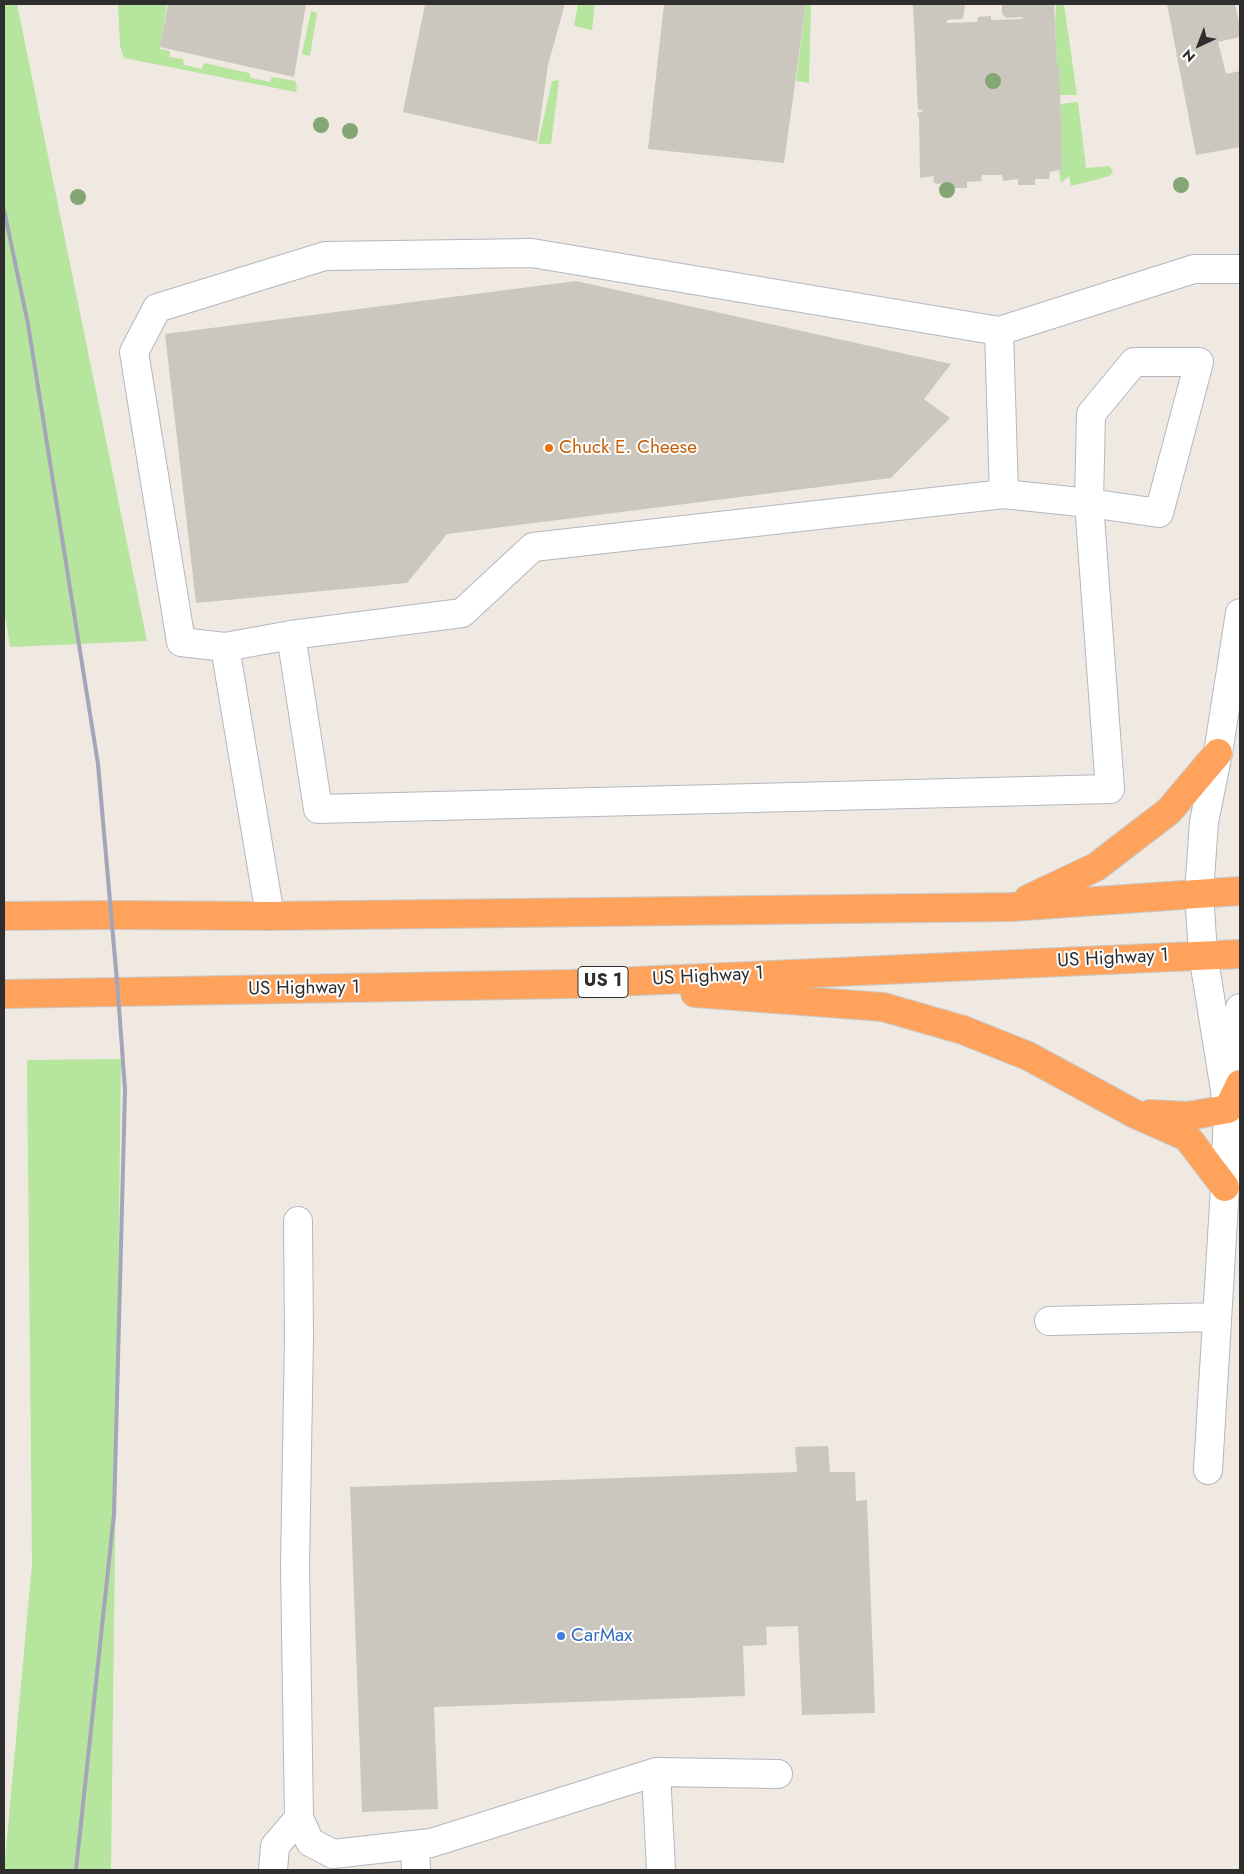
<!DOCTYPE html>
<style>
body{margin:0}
#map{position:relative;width:1244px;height:1874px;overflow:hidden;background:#efe9e1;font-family:Jost,sans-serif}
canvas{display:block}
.frame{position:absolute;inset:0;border:5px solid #2e2e2e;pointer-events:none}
.north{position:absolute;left:1174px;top:20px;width:50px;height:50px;-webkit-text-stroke:4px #fff;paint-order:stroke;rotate:223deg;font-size:14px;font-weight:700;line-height:20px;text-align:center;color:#2e2e2e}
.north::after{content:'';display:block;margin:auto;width:18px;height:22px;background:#2e2e2e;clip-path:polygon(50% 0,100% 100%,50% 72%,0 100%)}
</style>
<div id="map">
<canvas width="1244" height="1874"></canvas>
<div class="frame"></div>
<div class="north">N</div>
</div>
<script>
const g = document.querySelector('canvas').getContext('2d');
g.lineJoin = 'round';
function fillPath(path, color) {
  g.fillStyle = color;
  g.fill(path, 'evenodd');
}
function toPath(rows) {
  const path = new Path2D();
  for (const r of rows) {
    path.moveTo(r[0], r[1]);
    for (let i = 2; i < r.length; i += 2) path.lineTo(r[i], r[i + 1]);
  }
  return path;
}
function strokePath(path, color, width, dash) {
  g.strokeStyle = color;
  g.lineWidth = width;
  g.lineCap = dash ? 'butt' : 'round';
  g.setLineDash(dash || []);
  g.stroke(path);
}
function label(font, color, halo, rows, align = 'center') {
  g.font = font + ' Jost,sans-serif';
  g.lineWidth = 4;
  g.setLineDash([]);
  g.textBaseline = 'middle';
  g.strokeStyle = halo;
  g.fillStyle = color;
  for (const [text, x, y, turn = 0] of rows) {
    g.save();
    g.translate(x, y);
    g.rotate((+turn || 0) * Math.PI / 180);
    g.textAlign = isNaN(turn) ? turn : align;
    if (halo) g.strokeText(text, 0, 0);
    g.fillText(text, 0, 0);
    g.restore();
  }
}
fillPath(toPath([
 [4,4,17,4,147,641,10,647,4,609],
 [118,4,167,4,160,49,170,51,170,57,183,59,184,65,202,69,204,63,249,73,251,78,270,82,272,77,295,81,297,87,296,92,124,58,120,46],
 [578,4,595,4,592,30,574,26],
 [806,4,811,4,809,83,796,81],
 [1056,4,1064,4,1077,95,1059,95,1058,82,1060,82,1059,67,1057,67,1055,24],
 [311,11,317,13,310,56,302,54],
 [559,80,551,144,538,144,552,81],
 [1078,102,1086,168,1109,166,1113,171,1110,176,1071,186,1069,176,1061,183,1059,171,1062,171,1060,104],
 [121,1059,111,1870,4,1870,32,1564,27,1060]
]), '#b6e59e');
fillPath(toPath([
 [168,4,306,4,294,77,160,47],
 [425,4,565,4,548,65,537,142,403,112],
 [664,4,806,4,784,163,648,149],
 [924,4,965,4,963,19,947,20,947,23,977,22,978,17,991,16,991,20,1022,19,1023,17,1006,18,1002,14,1002,4,1054,4,1057,67,1059,66,1060,82,1058,82,1060,85,1062,172,1059,170,1050,172,1049,179,1035,179,1035,185,1018,185,1018,179,1003,181,1002,175,982,175,981,181,967,182,967,188,948,188,949,183,936,184,933,181,934,176,920,178,919,118,917,113,923,111,923,110,918,110,913,5],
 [1167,4,1235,4,1240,27,1240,37,1218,42,1226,74,1240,71,1240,147,1196,155],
 [576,281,951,364,924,399,950,418,891,478,447,534,407,583,196,603,165,334],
 [828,1446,830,1472,855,1472,856,1501,867,1500,875,1713,802,1715,798,1626,766,1627,767,1645,743,1646,745,1696,434,1707,438,1809,362,1812,350,1487,797,1472,795,1447]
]), '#cbc7bf');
const minor = toPath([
 [1134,362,1199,362,1159,513,1089,503,1091,414,1134,362],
 [291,635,462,613,533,547,1004,494],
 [225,647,181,642,134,352,157,308,325,256,532,253,999,331],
 [270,916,225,647,291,635,318,809,1110,789,1089,503,1004,494,999,331,1194,269,1240,269],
 [1228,1109,1203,954,1199,893,1204,822,1218,753,1240,613],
 [298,1221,299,1337,295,1566,299,1818,310,1842,333,1854,431,1843,656,1772,778,1774],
 [1049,1321,1217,1317],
 [1208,1470,1225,1187,1228,1109,1240,1008],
 [656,1772,661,1870],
 [415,1845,416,1870],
 [273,1870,275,1846,299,1818]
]);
const highway = toPath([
 [1028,899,1096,867,1169,811,1218,753],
 [4,916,111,915,270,916,1011,907,1240,891],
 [695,993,883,1007,963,1030,1028,1056,1135,1114,1187,1137,1225,1187],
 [4,994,571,984,1240,954],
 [1150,1114,1188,1116,1228,1109,1240,1084]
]);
strokePath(minor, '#b4b7c1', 30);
strokePath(highway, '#c9c9c9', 30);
strokePath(minor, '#fff', 28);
strokePath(highway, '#ffa35c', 28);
strokePath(toPath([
 [4,210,28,324,98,764,118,993,125,1090,114,1514,76,1870]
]), '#a3a6b8', 4);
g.fillStyle = '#84a574';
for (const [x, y] of [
 [993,81],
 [321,125],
 [350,131],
 [1181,185],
 [947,190],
 [78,197]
]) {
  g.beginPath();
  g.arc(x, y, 8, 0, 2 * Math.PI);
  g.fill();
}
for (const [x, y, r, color] of [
 [549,448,5,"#e8710a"],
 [561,1636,5,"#3f7fe0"]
]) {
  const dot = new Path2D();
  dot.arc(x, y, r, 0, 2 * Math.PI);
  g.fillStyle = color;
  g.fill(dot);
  strokePath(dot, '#fff', 2);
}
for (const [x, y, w] of [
 [603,982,50]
]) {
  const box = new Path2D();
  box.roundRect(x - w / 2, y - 15.5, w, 31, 4);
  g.fillStyle = '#fff';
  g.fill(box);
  strokePath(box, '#2e2e2e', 1);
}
label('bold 18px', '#2e2e2e', null, [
 ["US 1",603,982]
]);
label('19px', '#c56008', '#fff', [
 ["Chuck E. Cheese",559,448]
], 'left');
label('19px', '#2e2e2e', '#fff', [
 ["US Highway 1",1113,959,-3],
 ["US Highway 1",708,977,-3],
 ["US Highway 1",304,989,-1]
]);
label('19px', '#366cbe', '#fff', [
 ["CarMax",571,1636]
], 'left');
</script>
